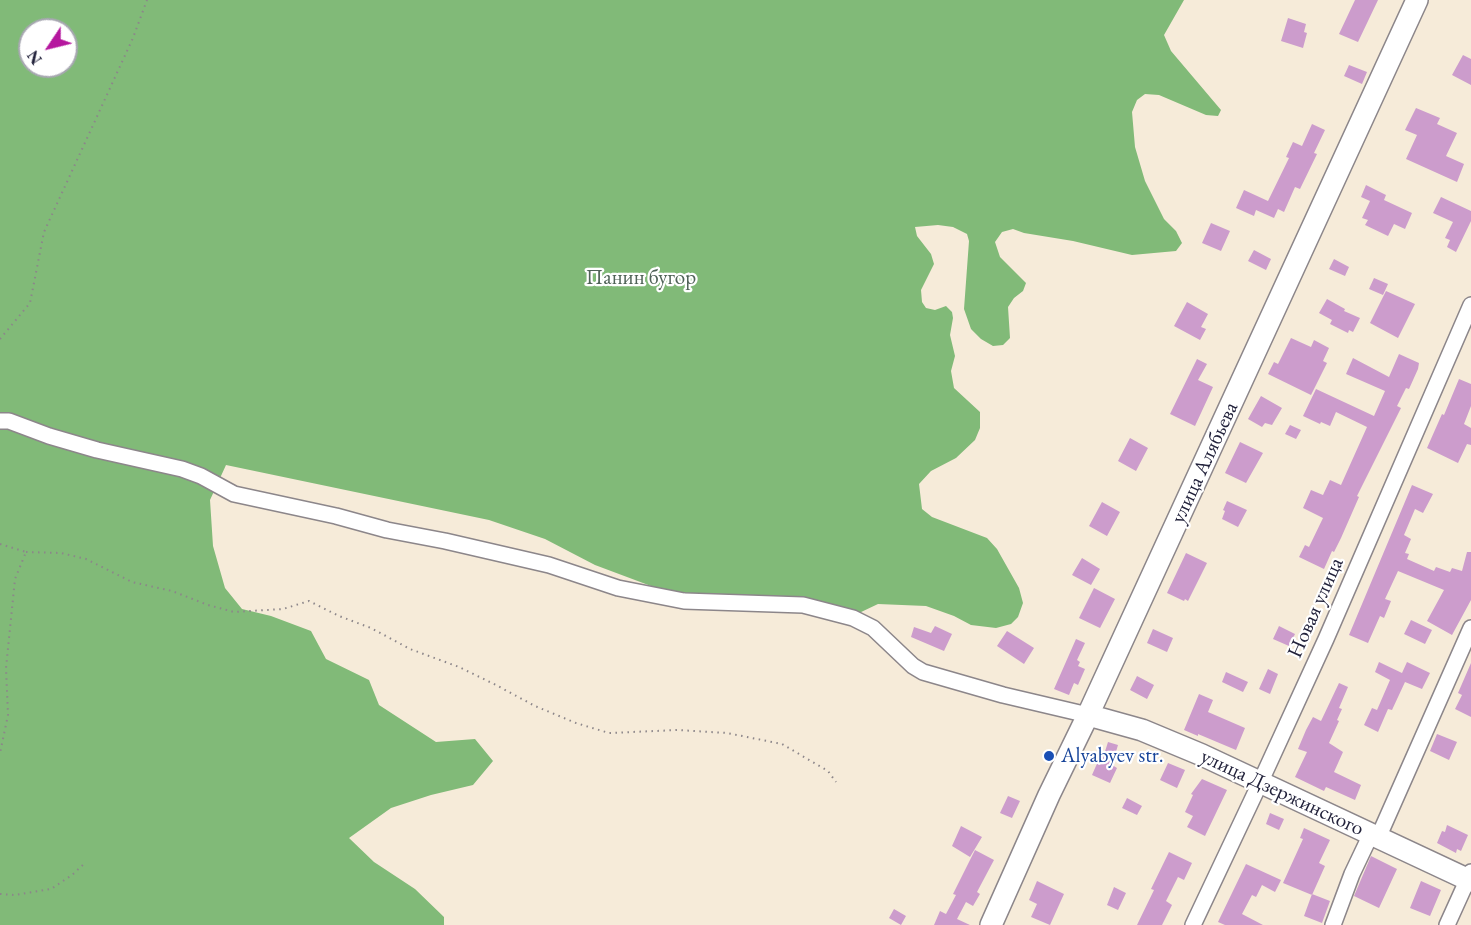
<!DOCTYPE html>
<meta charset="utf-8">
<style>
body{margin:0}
#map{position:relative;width:1471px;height:925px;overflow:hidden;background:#f6ebd9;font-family:"EB Garamond",serif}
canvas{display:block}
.north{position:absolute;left:18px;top:18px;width:60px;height:60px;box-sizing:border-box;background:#fff;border:2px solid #a7a7b1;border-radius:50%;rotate:235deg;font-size:16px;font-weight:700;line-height:24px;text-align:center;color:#22223b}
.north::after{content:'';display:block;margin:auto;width:21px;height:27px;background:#b5179e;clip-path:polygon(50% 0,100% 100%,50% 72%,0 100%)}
</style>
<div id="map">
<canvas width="1471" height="925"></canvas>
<div class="north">N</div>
</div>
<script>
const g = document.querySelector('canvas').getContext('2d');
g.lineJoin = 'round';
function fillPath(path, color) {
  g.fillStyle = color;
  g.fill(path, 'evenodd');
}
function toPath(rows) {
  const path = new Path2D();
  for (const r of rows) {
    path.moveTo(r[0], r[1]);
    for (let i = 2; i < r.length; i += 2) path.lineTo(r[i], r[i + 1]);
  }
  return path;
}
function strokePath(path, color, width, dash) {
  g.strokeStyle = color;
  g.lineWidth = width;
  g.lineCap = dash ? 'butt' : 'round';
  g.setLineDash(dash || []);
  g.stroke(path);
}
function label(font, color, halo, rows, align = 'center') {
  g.font = font + ' "EB Garamond",serif';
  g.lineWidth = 4.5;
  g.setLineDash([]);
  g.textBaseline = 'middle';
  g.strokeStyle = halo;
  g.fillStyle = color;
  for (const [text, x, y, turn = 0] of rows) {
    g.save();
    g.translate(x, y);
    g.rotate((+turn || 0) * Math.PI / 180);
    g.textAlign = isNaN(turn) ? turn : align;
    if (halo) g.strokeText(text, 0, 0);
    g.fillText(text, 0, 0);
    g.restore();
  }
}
fillPath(toPath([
 [0,0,1184,0,1164,35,1171,51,1221,110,1218,116,1206,115,1159,95,1145,94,1137,100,1132,112,1135,147,1145,181,1164,219,1176,231,1182,243,1176,251,1132,255,1073,241,1024,233,1013,229,1002,232,995,242,1000,257,1026,283,1023,291,1014,298,1008,307,1010,338,1003,345,993,346,981,339,971,329,964,309,969,241,967,234,953,227,938,225,915,227,917,236,931,254,934,264,921,290,922,302,926,308,935,310,946,306,952,312,953,318,950,335,955,356,951,371,954,388,980,412,980,428,975,440,956,458,931,471,919,484,922,509,932,517,987,538,997,549,1019,588,1023,603,1018,617,1011,624,996,628,971,625,954,616,926,606,878,604,859,613,817,602,760,595,706,596,659,589,595,565,545,539,489,520,226,465,210,500,213,546,225,588,242,609,271,616,311,631,326,659,369,680,379,705,436,742,475,739,493,761,473,785,431,795,391,808,349,838,374,862,415,889,444,917,444,925,0,925],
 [30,30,66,30,66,66,30,66]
]), '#81ba78');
fillPath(toPath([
 [1355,0,1378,0,1358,42,1339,34],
 [1288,18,1306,24,1304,32,1307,33,1303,48,1281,41],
 [1463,55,1471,59,1471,85,1452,75],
 [1349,65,1367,72,1362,84,1344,76],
 [1416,108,1440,118,1437,124,1457,133,1446,156,1464,164,1457,182,1406,159,1417,135,1405,130],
 [1312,124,1325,130,1314,153,1317,154,1300,189,1295,187,1284,212,1278,209,1274,218,1256,210,1254,216,1236,208,1244,190,1268,201,1289,158,1286,157,1293,142,1302,146],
 [1366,185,1386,195,1384,200,1412,213,1405,229,1394,224,1388,236,1365,225,1368,220,1362,218,1370,201,1361,197],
 [1441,197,1471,211,1471,221,1456,252,1447,247,1450,240,1445,238,1453,222,1433,213],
 [1211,223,1230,231,1221,251,1202,243],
 [1254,250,1271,259,1266,270,1248,261],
 [1334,259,1349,267,1345,276,1329,269],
 [1374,278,1388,284,1383,295,1369,289],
 [1386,291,1415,304,1398,338,1370,323],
 [1327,299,1345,309,1344,311,1360,318,1353,332,1349,330,1348,333,1330,324,1332,320,1319,313],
 [1187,302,1208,314,1201,327,1206,329,1200,340,1174,326],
 [1291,338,1311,347,1314,340,1329,348,1323,361,1327,363,1311,395,1268,374,1274,362,1278,364],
 [1399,354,1419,363,1418,369,1409,389,1406,388,1397,406,1401,408,1357,496,1359,497,1341,538,1334,552,1332,551,1324,569,1299,557,1305,545,1309,547,1323,518,1303,508,1311,490,1323,495,1330,480,1341,485,1367,427,1336,412,1330,426,1321,422,1320,424,1303,416,1316,389,1374,416,1385,391,1346,374,1353,358,1389,377],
 [1197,359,1207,364,1198,380,1213,387,1195,426,1170,414],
 [1459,379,1471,384,1471,406,1464,424,1471,428,1471,445,1467,444,1458,463,1427,448,1442,414,1444,415],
 [1261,396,1282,408,1272,425,1265,423,1262,427,1248,419],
 [1290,425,1301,430,1296,439,1285,434],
 [1130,438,1148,448,1136,471,1118,461],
 [1240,442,1263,453,1246,483,1225,473],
 [1412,485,1433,494,1423,513,1415,509,1404,535,1411,539,1405,553,1409,554,1407,559,1434,571,1436,567,1450,572,1452,568,1462,571,1467,552,1471,552,1471,600,1452,635,1427,621,1444,590,1398,571,1385,599,1391,601,1384,618,1380,616,1368,643,1349,635],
 [1227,501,1247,510,1238,527,1222,519,1225,511,1223,510],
 [1102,502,1120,512,1107,536,1089,526],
 [1186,553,1207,563,1188,601,1185,599,1184,601,1167,593],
 [1082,558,1100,569,1091,585,1072,575],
 [1094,588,1115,599,1100,628,1079,618],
 [1411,620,1432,630,1425,644,1404,634],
 [935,626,952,634,944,651,911,637,914,627,931,633],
 [1279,626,1295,634,1289,646,1273,639],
 [1153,629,1173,638,1167,652,1147,643],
 [1007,631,1034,648,1024,664,997,646],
 [1076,639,1085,643,1077,660,1080,662,1078,666,1085,669,1078,685,1074,683,1069,695,1054,689],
 [1379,662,1402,673,1407,662,1430,673,1422,689,1405,682,1392,710,1388,709,1378,732,1364,725,1372,708,1377,710,1390,680,1375,672],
 [1471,663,1471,717,1455,709,1462,695,1458,693],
 [1268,669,1278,674,1270,694,1259,689],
 [1226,672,1248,682,1243,692,1222,682],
 [1137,676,1154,685,1147,699,1130,690],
 [1339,683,1348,687,1339,708,1342,709,1337,720,1339,721,1329,743,1343,752,1334,772,1361,785,1355,800,1326,787,1324,791,1295,777,1307,752,1298,749,1306,730,1313,717,1321,721],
 [1199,694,1213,700,1208,712,1245,728,1236,750,1198,734,1198,736,1184,730],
 [1437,734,1457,742,1449,760,1430,751],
 [1108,742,1118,745,1112,765,1117,768,1110,783,1092,775,1099,759,1102,761],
 [1168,763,1185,770,1177,788,1160,780],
 [1202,779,1227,790,1205,836,1187,827,1193,816,1185,812,1193,795,1191,794],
 [1008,796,1020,801,1012,818,1000,813],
 [1127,798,1142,806,1137,815,1122,808],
 [1270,813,1284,819,1279,830,1266,824],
 [1447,825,1468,835,1461,851,1457,849,1456,853,1437,843,1442,831,1445,832],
 [961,826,982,837,970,857,952,846],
 [1304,828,1330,840,1319,863,1325,866,1312,895,1283,883,1303,839,1300,838],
 [975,850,994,860,977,892,980,894,973,906,966,902,957,919,970,925,934,925,940,911,946,914,956,895,953,894],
 [1169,852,1192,863,1184,880,1178,877,1166,901,1172,905,1162,925,1137,925,1154,890,1151,889],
 [1371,856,1397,869,1379,908,1354,896],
 [1246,864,1281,880,1275,892,1262,885,1256,897,1252,895,1242,914,1263,925,1225,925,1218,922],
 [1037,881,1064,894,1050,925,1031,917,1037,904,1029,900],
 [1421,881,1441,890,1430,916,1410,908],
 [1114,887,1126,893,1118,910,1107,905],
 [1312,894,1330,901,1322,923,1304,916],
 [894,909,906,916,901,925,889,918]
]), '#cc9ccc');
const minor = toPath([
 [0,421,9,421,49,436,97,450,182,469,201,476,234,494,336,516,387,530,445,541,549,565,618,588,684,601,803,605,853,618,873,628,913,666,923,672,1003,695,1088,715],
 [1378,838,1471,628],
 [1193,925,1260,783,1326,639,1471,305],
 [1333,925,1352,874,1371,834],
 [1447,925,1471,872]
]);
const secondary = toPath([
 [1088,715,1142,730,1202,755,1471,881],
 [991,925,1049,795,1088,715,1417,0]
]);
strokePath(minor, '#8c868a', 18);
strokePath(secondary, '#8c868a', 24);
strokePath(toPath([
 [0,339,30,303,44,232,133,38,147,0],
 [0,544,26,552,15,579,6,668,8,715,0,753],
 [26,552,61,553,86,559,132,582,172,591,208,605,234,612,283,609,309,601,339,616,371,628,410,649,459,667,496,685,535,706,576,723,609,733,678,730,727,733,782,744,828,771,836,782],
 [0,894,15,895,51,889,72,875,85,863]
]), '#8c868a', 2, [1.5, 4.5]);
strokePath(minor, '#fff', 15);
strokePath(secondary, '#fff', 21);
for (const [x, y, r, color] of [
 [1049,756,6,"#1a4fb4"]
]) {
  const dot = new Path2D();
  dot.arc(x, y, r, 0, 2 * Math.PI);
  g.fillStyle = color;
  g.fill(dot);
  strokePath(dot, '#fff', 2);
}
label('21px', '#4f6257', '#fff', [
 ["Панин бугор",641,278]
]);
label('21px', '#22223b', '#fff', [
 ["улица Алябьева",1205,463,-65],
 ["Новая улица",1316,608,-66],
 ["улица Дзержинского",1282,793,25]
]);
label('21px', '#164399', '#fff', [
 ["Alyabyev str.",1061,756]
], 'left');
</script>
